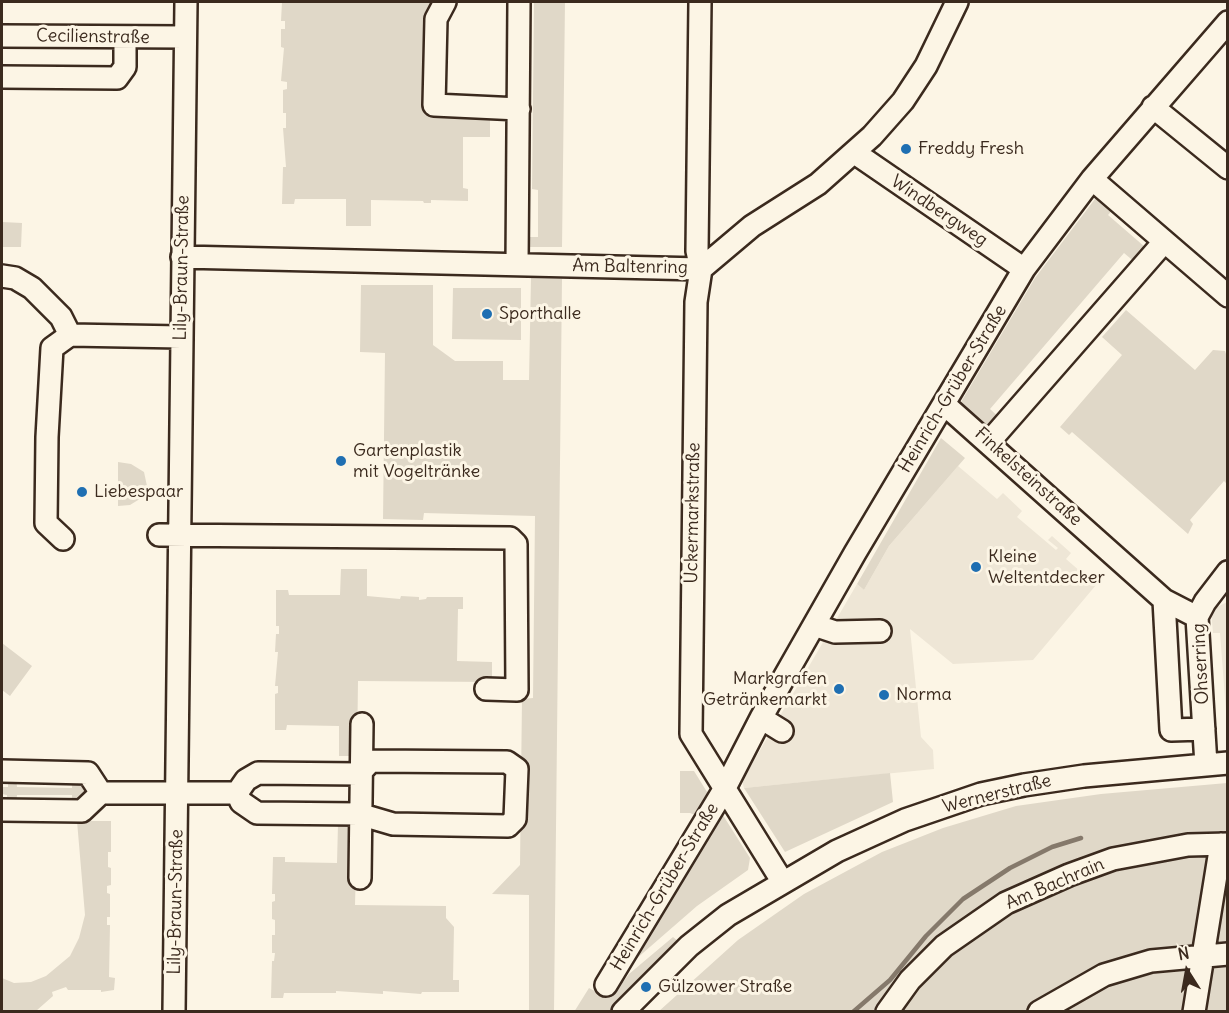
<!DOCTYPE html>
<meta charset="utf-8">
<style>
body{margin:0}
#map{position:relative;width:1229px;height:1013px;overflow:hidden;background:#fcf5e5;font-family:Delius,sans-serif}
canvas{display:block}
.frame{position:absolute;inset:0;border:3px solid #3b2a1e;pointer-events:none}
.north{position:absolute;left:1157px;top:941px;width:60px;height:60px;-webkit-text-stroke:4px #fcf5e5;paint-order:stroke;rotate:349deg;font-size:16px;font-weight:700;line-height:24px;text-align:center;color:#3b2a1e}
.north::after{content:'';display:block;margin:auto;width:21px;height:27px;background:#3b2a1e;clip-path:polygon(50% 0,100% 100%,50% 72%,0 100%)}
</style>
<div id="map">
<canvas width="1229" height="1013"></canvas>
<div class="frame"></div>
<div class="north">N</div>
</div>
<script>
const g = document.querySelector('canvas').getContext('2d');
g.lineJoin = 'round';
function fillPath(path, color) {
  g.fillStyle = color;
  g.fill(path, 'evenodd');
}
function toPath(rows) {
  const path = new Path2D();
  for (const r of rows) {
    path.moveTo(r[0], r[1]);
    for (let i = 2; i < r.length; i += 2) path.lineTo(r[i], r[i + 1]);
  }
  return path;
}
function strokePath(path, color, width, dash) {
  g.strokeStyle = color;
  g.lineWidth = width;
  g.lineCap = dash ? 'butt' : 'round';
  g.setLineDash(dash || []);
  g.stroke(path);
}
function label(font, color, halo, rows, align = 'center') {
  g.font = font + ' Delius,sans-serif';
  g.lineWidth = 6;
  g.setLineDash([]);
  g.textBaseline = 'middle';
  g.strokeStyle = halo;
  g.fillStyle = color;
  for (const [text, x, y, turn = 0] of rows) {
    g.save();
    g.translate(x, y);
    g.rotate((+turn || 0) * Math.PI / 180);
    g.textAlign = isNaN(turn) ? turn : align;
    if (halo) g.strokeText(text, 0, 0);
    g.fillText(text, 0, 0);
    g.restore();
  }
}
fillPath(toPath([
 [958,466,997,499,1003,493,1022,511,1017,517,1056,550,1058,548,1048,540,1052,536,1071,553,1066,559,1096,585,1033,660,953,664,910,629,921,737,933,750,934,769,744,788,742,781,857,584,864,590,889,546],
 [1227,602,1227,724,1220,633,1213,633,1211,610]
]), '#eee6d6');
fillPath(toPath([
 [282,2,440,2,428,112,490,113,490,137,463,137,463,188,468,189,468,201,431,200,431,203,424,203,423,201,371,200,371,226,346,226,346,199,295,199,294,204,282,204,283,167,286,167,283,128,286,128,286,113,283,113,283,90,287,89,287,82,281,81,284,48,281,47,281,29,285,29,285,21,281,21],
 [534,2,565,2,562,247,529,247,529,237,538,237,538,190,532,189],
 [1098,195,1115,207,1108,215,1145,247,1152,240,1137,264,1124,253,990,409,1003,421,987,434,958,407,1035,278],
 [2,222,22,223,21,247,2,247],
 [531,278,562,279,554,1011,529,1011,529,895,492,894,520,865,522,699,533,698,535,516,424,513,423,520,383,519,385,353,360,352,361,285,433,285,433,345,455,361,503,361,503,380,529,380],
 [453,288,521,288,521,340,452,339],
 [1126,310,1195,370,1213,350,1225,351,1227,357,1227,484,1224,481,1190,520,1193,524,1188,534,1072,432,1069,435,1060,427,1122,355,1102,337],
 [941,438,965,458,889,546,864,590,857,584],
 [118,462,131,464,144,472,147,486,143,497,130,505,118,506],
 [341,569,367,569,367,596,400,599,401,596,419,597,419,600,426,599,427,597,463,597,463,609,458,609,457,661,492,662,492,682,358,681,357,756,339,756,339,726,287,725,286,730,275,730,275,694,278,693,278,686,275,686,278,652,275,652,276,634,279,634,279,626,276,626,276,590,288,590,289,595,340,595],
 [2,643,32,666,10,696,2,690],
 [680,771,694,771,712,800,701,817,690,813,680,813],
 [890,773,893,802,785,852,744,788],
 [8,777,16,777,17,787,72,788,72,778,81,778,94,790,72,806,72,795,17,795,16,805,7,804,7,795,2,794,2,787,8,787],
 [1227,783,1227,1011,658,1012,738,940,804,894,882,852,943,828,1016,806,1101,794],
 [719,809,750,858,748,870,697,906,620,973],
 [77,821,111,821,111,852,108,852,108,867,111,868,111,885,107,886,107,893,110,894,110,917,107,917,107,925,110,925,109,977,115,978,114,990,101,992,101,990,68,990,66,987,52,992,53,996,36,1011,2,1011,2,978,14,983,31,982,46,976,70,956,79,938,85,915],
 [338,824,356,824,357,827,355,905,446,906,446,918,454,927,453,980,459,980,459,992,422,992,421,994,383,991,383,994,336,991,336,993,284,993,283,998,271,998,272,961,274,961,275,953,272,953,272,935,275,935,275,920,272,919,272,902,275,901,275,894,272,894,273,857,285,857,285,862,337,863],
 [673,937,679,942,611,1011,574,1012,589,988,606,997,617,980,623,982,629,974]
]), '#e0d8c8');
strokePath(toPath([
 [853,1012,890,980,926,936,963,899,1010,868,1052,847,1081,838]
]), '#85796b', 4.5);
const minor = toPath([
 [445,2,436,19,434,105,519,109],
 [700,2,697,251,701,269,696,302,691,734,782,881],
 [2,36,185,37],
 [2,77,117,78,125,67,125,37],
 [1153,107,1228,168],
 [855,153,1024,269],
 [1092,179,1228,296],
 [182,257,701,269,752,226,818,184,872,136,903,101,926,66,957,2],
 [517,264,519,2],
 [2,276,15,278,32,288,61,317,70,335],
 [70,335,181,337],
 [944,404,1164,600,1197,617],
 [989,442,1164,242],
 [159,535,510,538,516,544,517,690,486,689],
 [63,539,46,523,47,437,52,348,70,335],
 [1164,600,1171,730,1204,729],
 [814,625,835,632,880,631],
 [761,718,782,731],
 [371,761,507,762,517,769,515,819,508,826,393,824,359,814,257,813,241,802,237,793,246,780,258,773,359,774,371,761],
 [1206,765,1197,617,1205,602,1228,572],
 [2,771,88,773,101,793,82,811,2,810],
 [101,793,237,793],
 [360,878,362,724],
 [606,985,725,788,761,718,855,553,1024,269,1092,179,1228,22],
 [174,1012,186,2],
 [623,1012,689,946,728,915,837,851,905,820,981,794,1024,785,1084,776,1228,763],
 [887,1012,910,980,944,946,1006,903,1069,875,1113,859,1188,845,1228,844],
 [1039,1012,1104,975,1151,961,1228,954],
 [1194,1012,1221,844]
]);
strokePath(minor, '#3b2a1e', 26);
strokePath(minor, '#fcf5e5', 21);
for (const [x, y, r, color] of [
 [906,149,6,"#1f6fb2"],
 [487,314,6,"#1f6fb2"],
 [341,461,6,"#1f6fb2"],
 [82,492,6,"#1f6fb2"],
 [976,567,6,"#1f6fb2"],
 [839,689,6,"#1f6fb2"],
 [884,695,6,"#1f6fb2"],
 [646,987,6,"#1f6fb2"]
]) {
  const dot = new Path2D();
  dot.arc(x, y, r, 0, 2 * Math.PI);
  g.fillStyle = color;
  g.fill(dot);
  strokePath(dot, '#fcf5e5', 2);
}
label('18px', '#3b2a1e', '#fcf5e5', [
 ["Cecilienstraße",93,37,1],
 ["Windbergweg",939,211,34],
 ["Am Baltenring",630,267,1],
 ["Lily-Braun-Straße",182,268,-89],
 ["Heinrich-Grüber-Straße",953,389,-59],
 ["Finkelsteinstraße",1028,477,42],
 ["Uckermarkstraße",693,513,-89],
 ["Ohserring",1201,664,-93],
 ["Wernerstraße",997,794,-14],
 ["Am Bachrain",1055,884,-23],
 ["Heinrich-Grüber-Straße",665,887,-59],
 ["Lily-Braun-Straße",176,902,-89]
]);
label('18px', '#3b2a1e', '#fcf5e5', [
 ["Freddy Fresh",918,149],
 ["Sporthalle",499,314],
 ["Gartenplastik",353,451],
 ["mit Vogeltränke",353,472],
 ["Liebespaar",94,492],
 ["Kleine",988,557],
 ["Weltentdecker",988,578],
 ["Markgrafen",827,679,"right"],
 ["Getränkemarkt",827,700,"right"],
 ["Norma",896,695],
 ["Gülzower Straße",658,987]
], 'left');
</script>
